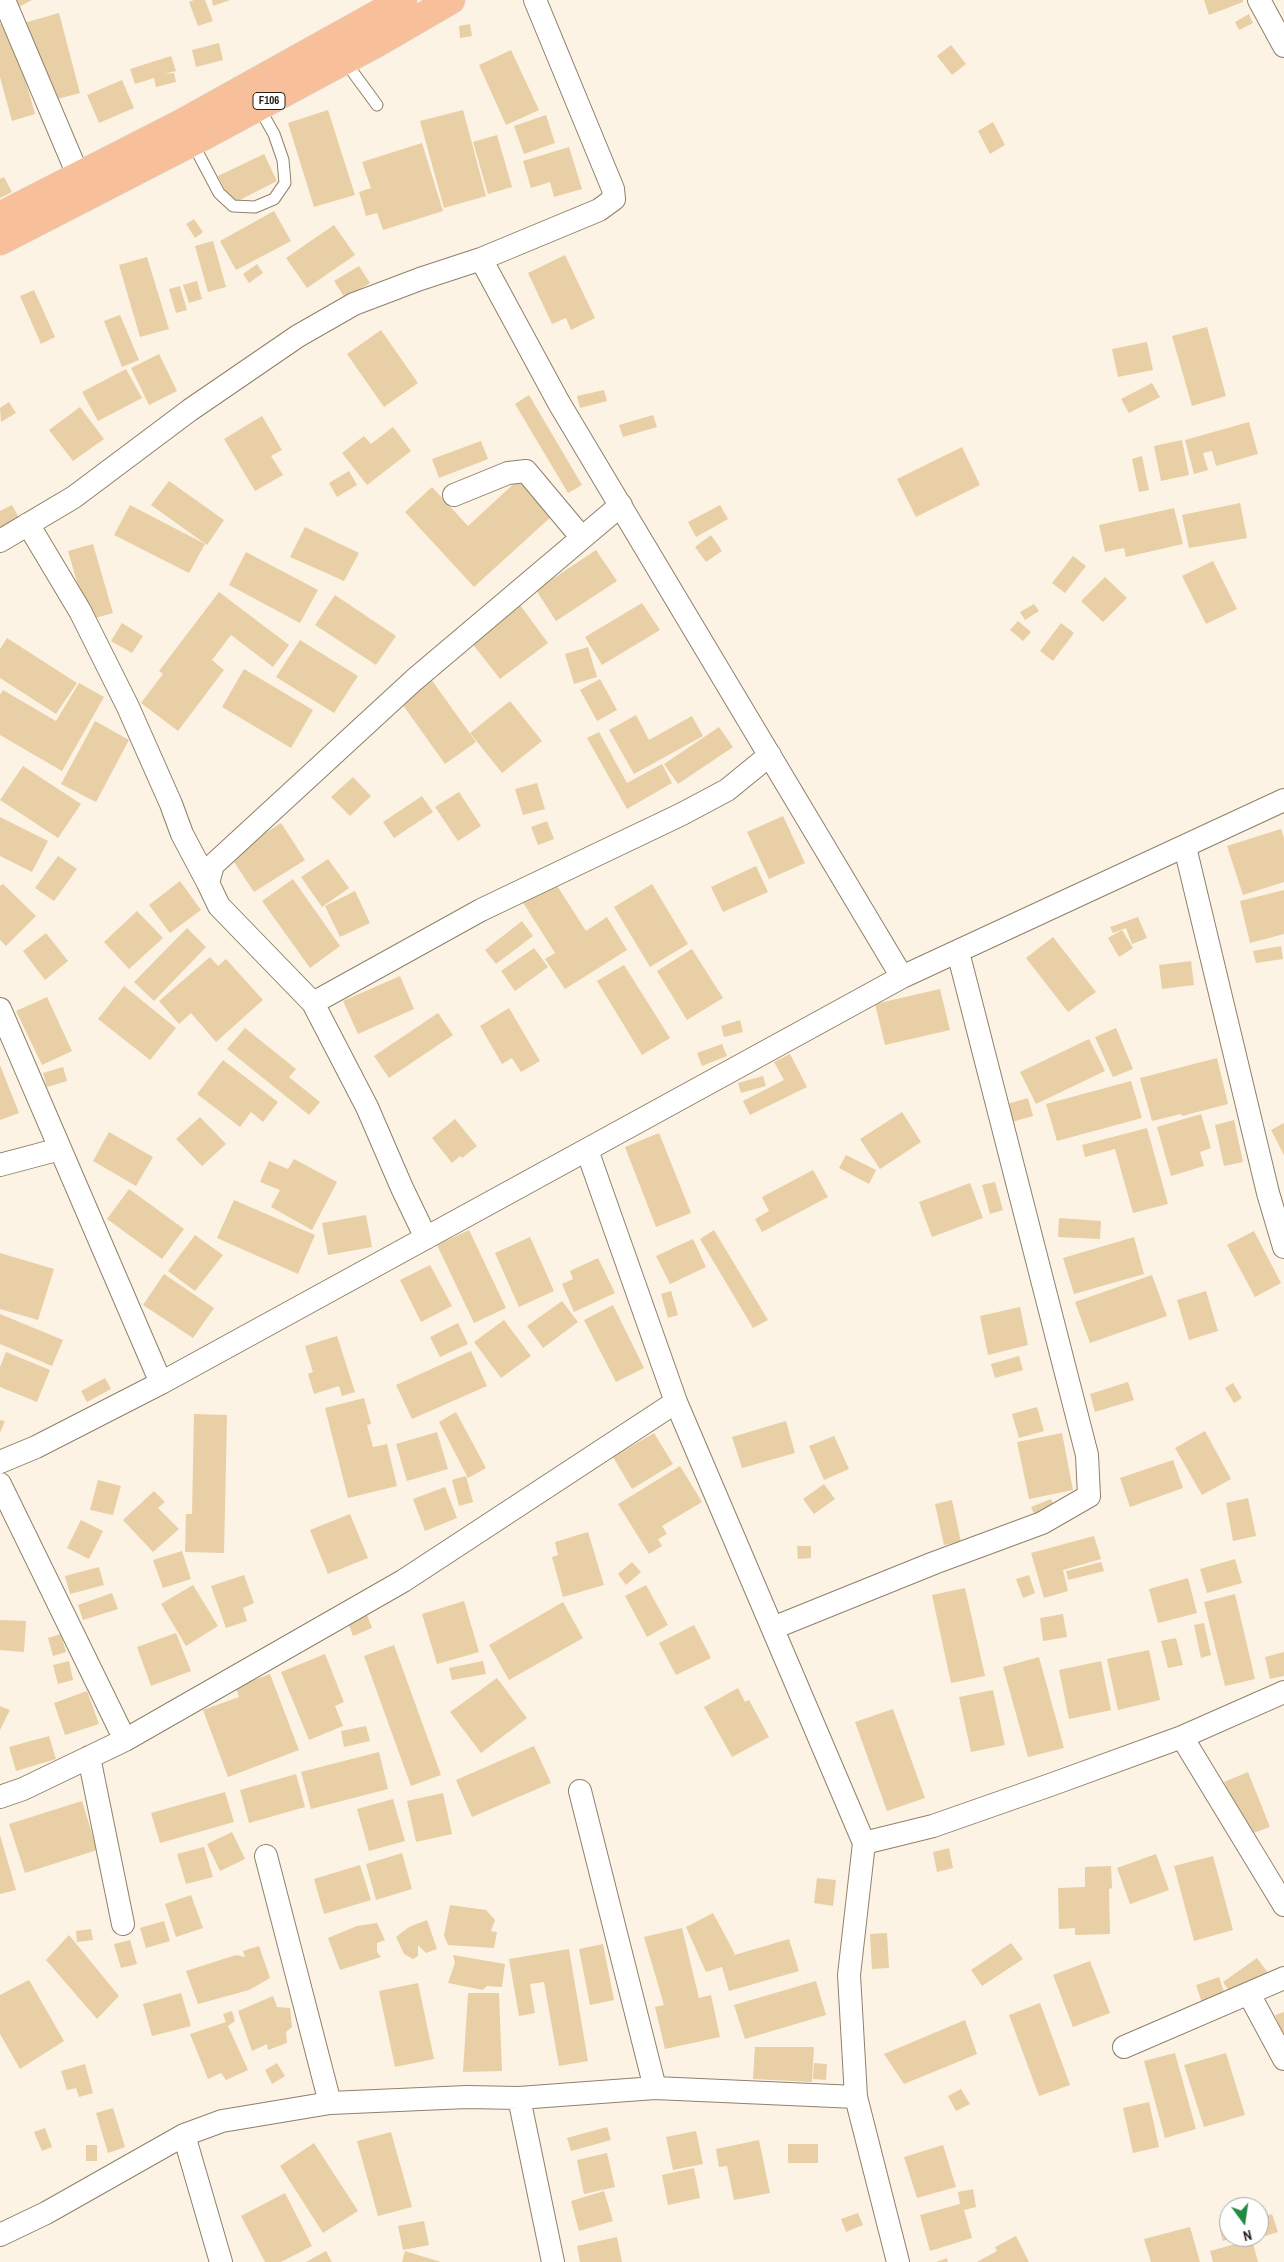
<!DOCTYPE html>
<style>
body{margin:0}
#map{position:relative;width:1284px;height:2262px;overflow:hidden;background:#fcf3e4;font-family:"Archivo Narrow",sans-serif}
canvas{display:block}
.north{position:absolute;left:1219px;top:2197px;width:50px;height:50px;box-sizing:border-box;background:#fff;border:1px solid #a8a6a2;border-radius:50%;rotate:166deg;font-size:14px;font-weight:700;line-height:20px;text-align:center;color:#262017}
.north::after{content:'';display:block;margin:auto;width:18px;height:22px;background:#218a40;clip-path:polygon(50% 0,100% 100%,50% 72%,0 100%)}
</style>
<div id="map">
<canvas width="1284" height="2262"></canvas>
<div class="north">N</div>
</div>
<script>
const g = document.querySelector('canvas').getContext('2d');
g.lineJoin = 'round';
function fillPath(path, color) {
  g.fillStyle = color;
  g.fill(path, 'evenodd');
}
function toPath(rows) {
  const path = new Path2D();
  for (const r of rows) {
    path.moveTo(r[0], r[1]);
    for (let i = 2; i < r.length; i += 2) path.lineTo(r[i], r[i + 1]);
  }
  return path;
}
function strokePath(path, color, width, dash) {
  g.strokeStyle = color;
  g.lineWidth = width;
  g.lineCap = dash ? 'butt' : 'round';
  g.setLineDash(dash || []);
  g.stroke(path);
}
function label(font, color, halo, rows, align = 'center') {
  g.font = font + ' "Archivo Narrow",sans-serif';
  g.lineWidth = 4;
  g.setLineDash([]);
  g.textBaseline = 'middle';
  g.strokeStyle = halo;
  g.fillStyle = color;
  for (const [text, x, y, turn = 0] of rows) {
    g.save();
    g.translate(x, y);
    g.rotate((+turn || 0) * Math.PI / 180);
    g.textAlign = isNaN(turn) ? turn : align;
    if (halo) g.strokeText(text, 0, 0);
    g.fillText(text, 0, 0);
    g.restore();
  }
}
fillPath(toPath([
 [11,0,32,0,15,9],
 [194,0,205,0,213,21,198,26,189,2],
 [212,0,230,0,213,6],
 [1204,0,1243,0,1243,2,1209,15],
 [59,13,80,93,46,102,24,23],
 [1249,14,1253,23,1239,30,1235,22],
 [9,22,35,114,12,121,0,77,0,24],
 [470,24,472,36,460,38,459,26],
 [219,43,223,60,196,67,192,50],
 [951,45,966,64,952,75,937,56],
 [511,50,539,110,506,125,479,65],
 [171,56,176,71,164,74,174,73,176,82,156,87,154,78,135,84,130,69],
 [122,80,134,108,99,123,87,95],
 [328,110,355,195,314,207,288,123],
 [463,110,486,196,444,208,420,121],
 [546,115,555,143,524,154,514,126],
 [993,122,1005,145,990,154,978,131],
 [497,135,512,187,488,194,473,142],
 [422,143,443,211,383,230,377,213,366,216,359,192,371,188,362,162],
 [569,147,582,189,554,197,550,182,531,188,523,161],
 [264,154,277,181,232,204,218,176],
 [4,177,12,192,0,198,0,179],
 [274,211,291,241,236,270,220,241],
 [194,219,203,232,195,238,186,224],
 [334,225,355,255,307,288,286,258],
 [213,241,226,287,208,292,195,246],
 [565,255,595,318,571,330,566,318,552,324,528,273],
 [147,257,169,329,140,337,119,265],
 [257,264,263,273,249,283,243,274],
 [359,266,370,283,345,298,334,281],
 [197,281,202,299,189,303,183,285],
 [180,286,187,310,176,313,169,289],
 [34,290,55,337,41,344,20,296],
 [120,315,139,360,122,367,104,321],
 [1207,327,1226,396,1192,406,1172,336],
 [381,330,418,383,384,407,347,354],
 [1147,342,1153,370,1118,377,1112,349],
 [159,354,177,391,149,405,131,368],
 [126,369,142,398,98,421,82,392],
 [1152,383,1160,397,1129,413,1121,399],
 [604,390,607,401,580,408,577,396],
 [529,395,582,485,568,493,515,404],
 [9,402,16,413,1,422,0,408],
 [80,407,104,439,73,461,49,430],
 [653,415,657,427,623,437,619,425],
 [262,416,282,450,271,456,283,475,255,491,224,439],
 [1249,422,1258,454,1216,466,1212,451,1203,453,1208,470,1194,474,1185,440],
 [393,427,411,451,367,485,342,453,364,436,371,444],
 [1182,440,1189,475,1161,481,1154,446],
 [481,441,488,459,439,478,432,459],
 [962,447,980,485,916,517,897,479],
 [1142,456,1149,490,1139,492,1132,459],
 [349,471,357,485,337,497,329,483],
 [519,479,553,515,474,587,405,512,432,487,468,526],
 [169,481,224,520,207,545,151,505],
 [1240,503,1247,538,1189,548,1182,515],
 [12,505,19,518,0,527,0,511],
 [130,505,205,544,189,573,114,535],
 [720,505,728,519,696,537,688,522],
 [1174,508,1183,544,1126,557,1124,548,1105,552,1099,525],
 [305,527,359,553,344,581,290,557],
 [711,535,722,551,706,562,695,547],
 [93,544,113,613,88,620,68,551],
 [596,550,617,581,556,621,536,590],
 [246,552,318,590,300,623,229,585],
 [1073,556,1086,566,1065,593,1052,583],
 [1213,561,1237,609,1206,624,1182,576],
 [1105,577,1127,598,1103,622,1081,601],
 [219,592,289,645,273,667,231,635,212,660,224,670,178,731,141,703,163,674,159,671],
 [335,595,396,636,376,665,315,625],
 [642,603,660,630,602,665,585,637],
 [1034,604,1039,611,1025,620,1020,612],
 [520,605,548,643,500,679,471,642],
 [1018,621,1031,632,1023,641,1010,630],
 [122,623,143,636,132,653,111,641],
 [1061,623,1074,633,1053,661,1040,651],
 [7,638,77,683,56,714,0,678,0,649],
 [300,640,358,676,334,713,276,677],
 [588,647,597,677,574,684,565,654],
 [244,669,313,710,291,748,222,707],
 [431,679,476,742,445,764,400,701],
 [600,679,617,710,597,721,580,690],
 [79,683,104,697,62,771,0,735,0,695,3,690,56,721],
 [510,701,542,741,502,773,470,733],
 [636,715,649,740,692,716,703,736,634,774,609,730],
 [95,721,129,740,96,802,61,784],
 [719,727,733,747,678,784,664,764],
 [599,732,627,783,662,764,672,783,627,809,587,738],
 [23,766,81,804,58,838,0,800],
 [353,777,371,796,350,816,331,797],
 [537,783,545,809,523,815,515,789],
 [459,792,481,826,458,841,435,807],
 [422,796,433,812,394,838,383,822],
 [783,816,805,863,769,879,747,832],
 [0,817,48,841,32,872,0,856],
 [547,821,554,839,538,845,531,827],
 [281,823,305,860,254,892,230,856],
 [1281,829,1284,838,1284,882,1243,895,1227,846],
 [58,856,77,869,54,901,35,888],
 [328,859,349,888,322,907,301,877],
 [756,866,768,892,723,912,711,887],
 [293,879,340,946,310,968,262,901],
 [180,881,201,910,170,933,149,905],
 [554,881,586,931,607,917,627,950,565,989,545,959,555,953,522,901],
 [3,884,36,916,6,946,0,940,0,886],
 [652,884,688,944,650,967,614,907],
 [1284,890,1284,934,1250,943,1240,901],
 [355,891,370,923,340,937,325,906],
 [137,911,163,938,129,969,104,942],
 [1138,917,1147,938,1132,944,1126,928,1113,933,1110,927],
 [522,921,533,936,496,964,485,950],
 [187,928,206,947,154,1001,134,982],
 [1122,930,1133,948,1119,957,1108,938],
 [46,933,68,961,45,980,23,951],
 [1053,937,1096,992,1068,1012,1026,958],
 [1281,946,1283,959,1256,963,1253,951],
 [534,948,548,967,515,991,501,971],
 [692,949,723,998,687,1020,657,971],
 [210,957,218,966,226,959,263,1000,216,1042,191,1013,179,1024,159,1001],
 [1191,961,1194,985,1162,989,1159,965],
 [624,965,670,1038,642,1055,597,981],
 [400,976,414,1009,358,1034,343,1001],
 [124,986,176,1028,150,1060,98,1019],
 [940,989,950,1030,885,1045,875,1004],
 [47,997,72,1051,42,1065,16,1011],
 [509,1008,540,1061,521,1072,512,1058,502,1064,480,1026],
 [438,1013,453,1035,389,1078,374,1056],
 [740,1020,743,1032,724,1037,721,1026],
 [245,1028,296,1069,289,1077,320,1102,309,1115,227,1049],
 [1116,1028,1133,1069,1113,1077,1095,1037],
 [1089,1039,1105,1071,1036,1104,1020,1072],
 [722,1044,727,1056,702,1066,697,1053],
 [790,1054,807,1087,750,1115,743,1101,784,1080,774,1062],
 [1217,1058,1228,1104,1182,1116,1181,1114,1152,1121,1140,1078],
 [223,1060,278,1102,263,1122,251,1112,240,1127,197,1094],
 [0,1065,19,1113,0,1120],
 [63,1067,67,1081,47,1087,43,1073],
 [763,1076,766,1086,741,1093,738,1083],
 [1131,1081,1142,1118,1057,1141,1046,1104],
 [1028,1098,1033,1116,1012,1122,1007,1104],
 [902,1112,921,1142,880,1169,860,1139],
 [1201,1114,1211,1148,1200,1152,1204,1166,1171,1176,1157,1127],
 [200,1117,226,1144,202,1166,176,1139],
 [455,1119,477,1146,462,1158,460,1156,452,1163,432,1138],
 [1234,1120,1243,1162,1224,1166,1215,1125],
 [1284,1123,1284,1155,1271,1130],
 [1147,1128,1168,1204,1133,1213,1115,1149,1085,1157,1082,1145],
 [109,1132,153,1157,136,1186,93,1161],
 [659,1133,691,1213,656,1227,625,1147],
 [846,1155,876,1170,869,1184,839,1168],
 [294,1159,337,1182,312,1230,271,1207,280,1190,260,1182,269,1161,288,1169],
 [813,1170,828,1197,762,1232,755,1219,769,1211,762,1197],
 [995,1182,1003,1210,990,1214,982,1185],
 [970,1183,983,1218,932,1237,919,1202],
 [129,1189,184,1229,162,1259,107,1219],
 [234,1200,315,1235,298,1274,217,1238],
 [366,1215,372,1247,328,1255,322,1223],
 [1059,1218,1101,1221,1100,1239,1058,1237],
 [469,1230,506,1308,474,1323,437,1245],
 [714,1230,768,1320,753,1328,700,1239],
 [1254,1231,1281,1283,1255,1297,1227,1245],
 [195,1235,223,1255,195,1291,168,1271],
 [530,1237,554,1291,519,1307,495,1253],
 [1134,1237,1144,1274,1074,1294,1063,1258],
 [693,1239,706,1267,670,1284,656,1256],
 [0,1253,54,1269,38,1320,0,1309],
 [598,1258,615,1293,574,1312,562,1284,573,1279,570,1271],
 [430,1265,452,1306,421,1322,400,1280],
 [164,1274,214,1308,193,1338,143,1305],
 [1152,1275,1167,1316,1090,1343,1075,1302],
 [671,1291,678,1315,668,1318,661,1294],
 [1206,1291,1218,1331,1189,1340,1177,1300],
 [562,1301,578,1322,543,1348,527,1326],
 [613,1305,644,1368,616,1382,584,1320],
 [1020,1307,1028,1345,988,1355,980,1316],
 [0,1314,63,1340,52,1366,0,1344],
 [504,1320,531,1356,501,1378,474,1342],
 [458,1323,468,1344,440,1357,430,1337],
 [337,1336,355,1392,342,1396,339,1386,314,1394,308,1374,313,1372,305,1346],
 [471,1351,487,1386,412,1419,396,1385],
 [6,1352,50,1370,37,1402,0,1387,0,1367],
 [1019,1356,1023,1370,995,1378,991,1364],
 [105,1378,111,1389,87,1402,81,1391],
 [1128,1382,1134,1400,1095,1412,1090,1394],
 [1233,1383,1242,1398,1234,1403,1225,1388],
 [364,1398,371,1424,367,1425,373,1447,387,1444,397,1486,348,1498,325,1408],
 [1037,1407,1044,1431,1019,1438,1012,1414],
 [456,1412,486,1468,468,1478,439,1422],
 [194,1414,227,1415,224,1553,185,1552,186,1514,192,1514],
 [0,1420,5,1421,0,1433],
 [786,1421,795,1453,742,1468,732,1437],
 [1205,1431,1231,1479,1202,1495,1175,1448],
 [437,1432,448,1469,407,1481,396,1444],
 [654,1433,673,1464,632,1489,613,1457],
 [1062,1433,1073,1490,1029,1499,1017,1442],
 [834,1436,849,1469,824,1480,809,1446],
 [1173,1460,1183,1488,1130,1507,1120,1478],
 [680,1466,702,1502,662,1526,667,1534,658,1539,662,1546,649,1554,618,1504],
 [466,1476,473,1502,459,1506,452,1480],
 [98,1480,121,1486,113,1515,90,1510],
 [824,1484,835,1499,814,1514,803,1499],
 [445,1487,457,1518,425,1531,413,1499],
 [154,1491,165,1502,158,1508,179,1529,153,1552,123,1520],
 [1248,1498,1256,1536,1233,1541,1226,1503],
 [1051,1499,1056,1511,1037,1520,1031,1507],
 [952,1500,961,1542,944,1545,935,1504],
 [350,1514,368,1558,328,1574,310,1530],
 [81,1520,103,1531,89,1559,67,1548],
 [588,1532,604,1585,563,1597,552,1557,558,1555,555,1542],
 [1094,1536,1101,1559,1063,1570,1068,1591,1044,1598,1031,1553],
 [797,1546,811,1546,811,1558,798,1559],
 [182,1551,191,1579,163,1588,153,1560],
 [1235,1559,1242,1583,1207,1593,1200,1569],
 [632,1562,641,1572,626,1585,618,1574],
 [1101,1562,1104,1571,1068,1580,1066,1571],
 [99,1567,104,1585,70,1594,65,1576],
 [244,1575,254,1603,243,1608,247,1621,226,1628,211,1586],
 [1029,1575,1035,1593,1023,1598,1016,1579],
 [1188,1578,1197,1613,1158,1623,1149,1589],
 [193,1585,218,1626,186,1646,161,1604],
 [646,1585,668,1625,647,1637,625,1596],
 [965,1588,985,1676,951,1683,932,1595],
 [112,1593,118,1609,83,1620,78,1605],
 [1235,1594,1255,1679,1225,1686,1204,1602],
 [464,1601,479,1652,437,1664,422,1614],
 [563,1602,583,1638,509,1680,489,1645],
 [1063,1614,1067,1637,1043,1641,1040,1618],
 [367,1615,372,1628,353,1636,348,1622],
 [0,1620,26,1621,24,1652,0,1650],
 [1204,1623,1211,1655,1201,1658,1194,1625],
 [694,1625,711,1658,676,1675,659,1643],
 [176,1633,191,1671,151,1686,137,1647],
 [61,1634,66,1652,53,1656,48,1638],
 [1176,1638,1183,1665,1168,1668,1161,1641],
 [394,1645,441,1775,411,1786,364,1656],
 [1149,1650,1160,1700,1118,1710,1107,1659],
 [1284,1652,1284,1676,1270,1679,1265,1657],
 [325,1654,344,1702,335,1706,343,1726,309,1740,281,1672],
 [1039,1657,1064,1748,1028,1757,1003,1667],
 [69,1661,73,1680,58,1684,53,1665],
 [483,1661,486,1674,452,1680,449,1668],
 [1101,1661,1111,1710,1069,1719,1059,1670],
 [270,1674,299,1750,228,1777,203,1710,239,1697,236,1687],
 [497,1678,527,1718,481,1753,450,1712],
 [738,1688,745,1702,749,1700,769,1737,732,1757,704,1707],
 [993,1690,1005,1745,971,1752,959,1697],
 [87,1691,99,1724,65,1735,54,1703],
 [0,1706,10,1710,0,1730],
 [893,1709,925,1798,887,1811,855,1722],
 [366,1726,370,1741,344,1747,341,1731],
 [49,1736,56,1759,16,1771,9,1747],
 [534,1746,551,1783,472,1817,456,1780],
 [379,1752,388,1789,311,1809,301,1772],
 [1248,1772,1270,1827,1245,1836,1224,1782],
 [296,1774,305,1807,249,1823,240,1790],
 [225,1792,234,1822,160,1843,151,1813],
 [443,1793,452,1834,416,1842,407,1801],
 [393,1799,405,1841,369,1851,357,1809],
 [82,1801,97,1850,25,1873,9,1824],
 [232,1832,245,1859,220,1871,207,1844],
 [0,1835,16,1890,0,1894],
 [204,1847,213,1877,186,1884,177,1854],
 [949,1848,953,1868,937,1872,933,1852],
 [402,1853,412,1889,376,1900,366,1864],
 [1156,1854,1169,1890,1130,1904,1117,1868],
 [1213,1856,1233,1930,1194,1941,1174,1866],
 [360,1865,371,1900,324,1914,314,1879],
 [1111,1866,1112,1888,1109,1889,1110,1934,1075,1935,1075,1928,1059,1929,1058,1888,1085,1887,1085,1867],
 [817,1878,836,1880,833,1906,814,1903],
 [191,1895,203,1928,176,1937,165,1904],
 [450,1905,486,1910,495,1920,491,1931,497,1932,494,1948,448,1945,444,1935],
 [713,1913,735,1954,731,1956,789,1939,799,1971,729,1991,722,1967,706,1972,686,1927],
 [427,1920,437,1949,426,1953,418,1945,418,1956,413,1959,404,1954,396,1937,409,1927],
 [164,1921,170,1941,146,1948,140,1928],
 [377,1923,385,1940,377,1943,377,1952,381,1957,340,1970,328,1938,357,1926],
 [682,1928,699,1998,711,1995,720,2037,665,2049,655,2007,664,2005,644,1937],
 [91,1929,93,1940,77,1942,76,1931],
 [887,1933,889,1968,872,1969,870,1934],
 [69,1935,119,1996,97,2019,46,1960],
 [130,1940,137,1964,121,1968,114,1944],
 [1011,1943,1023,1959,982,1986,971,1970],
 [603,1944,614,2000,590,2005,579,1949],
 [259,1946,270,1978,249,1990,198,2004,186,1971,236,1955,245,1957,243,1951],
 [569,1949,588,2061,559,2066,544,1982,530,1984,535,2013,519,2016,509,1959],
 [453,1955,505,1964,502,1987,487,1986,483,1990,448,1983,455,1963],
 [1257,1958,1268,1973,1233,1997,1223,1982],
 [1090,1961,1110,2013,1073,2027,1053,1975],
 [1219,1977,1227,2000,1204,2009,1196,1985],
 [29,1980,64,2041,20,2069,0,2034,0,1995],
 [816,1981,826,2015,745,2039,734,2005],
 [418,1983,434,2059,395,2067,379,1991],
 [181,1993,191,2026,152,2036,143,2004],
 [468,1993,499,1993,502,2071,463,2072],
 [273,1996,277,2007,290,2008,292,2027,286,2032,287,2043,268,2050,267,2044,252,2051,238,2011],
 [1040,2003,1070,2085,1039,2096,1009,2015],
 [232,2011,235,2021,228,2026,248,2070,226,2080,221,2073,208,2079,190,2034,226,2022,223,2014],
 [1284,2012,1284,2038,1275,2015],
 [965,2020,977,2054,904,2084,884,2054],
 [755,2047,814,2047,812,2082,753,2079],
 [1175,2053,1196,2129,1165,2138,1144,2061],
 [1226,2053,1245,2115,1204,2127,1184,2065],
 [277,2063,285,2076,272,2084,265,2070],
 [814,2063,827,2064,826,2080,813,2079],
 [85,2064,93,2093,79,2097,76,2088,67,2090,61,2071],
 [961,2089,970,2104,956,2111,948,2096],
 [1149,2102,1159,2147,1133,2153,1123,2108],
 [113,2108,125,2147,108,2153,96,2113],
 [607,2127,611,2140,571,2151,567,2138],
 [45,2128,52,2147,42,2151,34,2132],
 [696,2131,703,2164,673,2170,666,2137],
 [391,2132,412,2207,378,2216,357,2141],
 [759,2140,770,2193,734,2200,727,2166,719,2167,716,2149],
 [314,2143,358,2211,323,2233,280,2166],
 [788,2144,818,2144,818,2163,788,2163],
 [86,2145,97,2145,97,2161,86,2161],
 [943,2145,956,2187,917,2198,904,2157],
 [607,2153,615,2187,584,2194,577,2160],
 [694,2168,700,2198,668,2205,662,2175],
 [973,2189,976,2207,964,2210,972,2238,930,2251,920,2215,960,2204,958,2192],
 [604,2191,613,2221,579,2231,571,2201],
 [285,2193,312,2246,281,2262,265,2262,241,2216],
 [858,2213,863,2225,846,2232,841,2219],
 [1272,2214,1278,2232,1252,2240,1258,2262,1213,2262,1210,2251,1239,2243,1237,2237,1259,2237,1259,2218],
 [424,2221,429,2245,403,2250,398,2226],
 [1190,2227,1200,2262,1151,2262,1144,2239],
 [1229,2227,1229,2237,1236,2237,1223,2241,1220,2230],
 [1016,2236,1029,2262,977,2262,997,2251,995,2247],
 [617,2237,622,2262,580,2262,577,2246],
 [326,2251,332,2262,306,2262],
 [405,2251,441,2262,402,2262],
 [947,2258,948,2262,936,2262]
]), '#e8cfa5');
const lane = toPath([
 [344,60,377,105],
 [192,142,219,193,233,206,255,207,274,199,285,183,283,160,274,134,258,106]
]);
const street = toPath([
 [4,0,78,175],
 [1259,0,1284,46],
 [481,259,559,403,902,977],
 [454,495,508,473,526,471,582,538],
 [621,505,414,680,213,865,208,883,219,906,313,1003,481,910,682,814,727,790,770,755],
 [28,524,80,611,128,707,171,804,182,834,208,883],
 [0,541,74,497,190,410,298,336,354,304,420,279,481,259,599,210,614,199,613,189,535,0],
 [1185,847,1268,1193,1284,1247],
 [313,1003,367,1107,402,1188,426,1238],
 [0,1009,161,1383],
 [587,1150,676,1402,864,1843,849,1975,856,2097,898,2262],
 [0,1165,60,1149],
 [0,1462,36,1447,161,1383,902,977,1284,800],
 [0,1484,125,1740],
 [773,1628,934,1563,1042,1523,1089,1496,1087,1455,958,952],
 [1182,1737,1284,1905],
 [89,1757,123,1924],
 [580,1791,655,2088],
 [0,1797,23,1789,125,1740,403,1581,676,1402],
 [864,1843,933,1826,1050,1785,1182,1737,1284,1692],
 [266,1856,330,2103],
 [1249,1994,1284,2059],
 [1124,2047,1284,1978],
 [519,2098,553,2262],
 [184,2135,221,2262],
 [0,2235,46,2213,184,2135,222,2121,330,2103,467,2097,519,2098,655,2088,856,2097]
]);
const primary = toPath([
 [0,216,182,123,403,0],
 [0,241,198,139,377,43,451,0]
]);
strokePath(lane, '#8f816a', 13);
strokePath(street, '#8f816a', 24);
strokePath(primary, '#d8d7d5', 29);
strokePath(lane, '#fff', 11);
strokePath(street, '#fff', 22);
strokePath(primary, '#f7c09a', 28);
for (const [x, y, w] of [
 [269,101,32]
]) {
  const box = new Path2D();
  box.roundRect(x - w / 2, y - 8.5, w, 17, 4);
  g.fillStyle = '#fff';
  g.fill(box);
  strokePath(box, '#262017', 1);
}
label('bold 11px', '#262017', null, [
 ["F106",269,101]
]);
</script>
